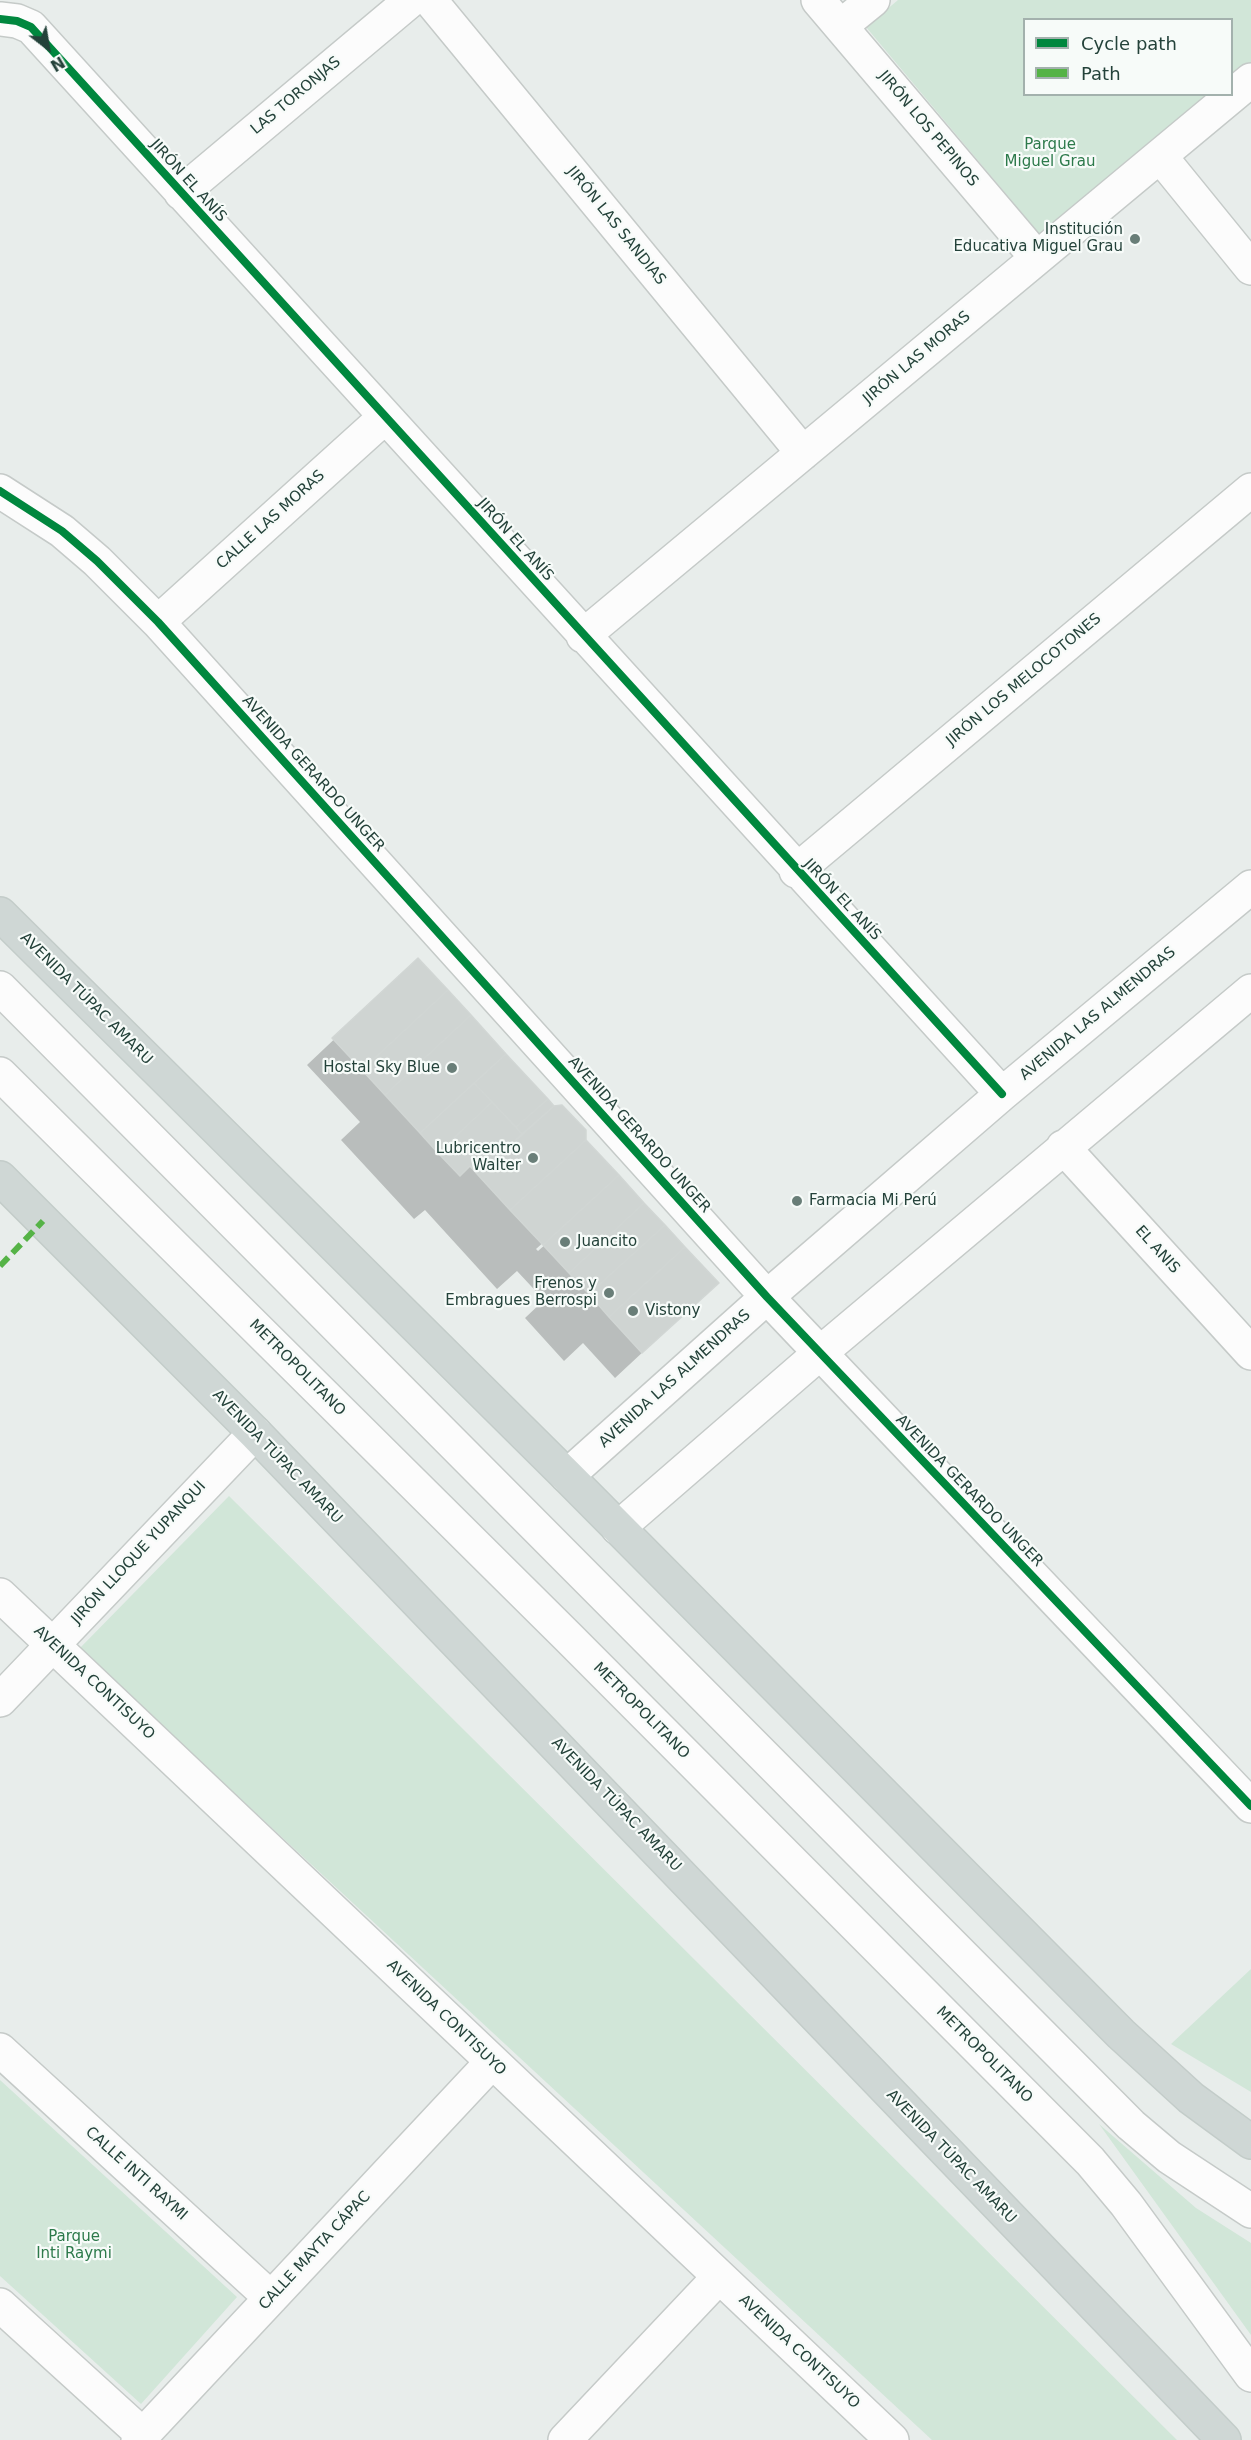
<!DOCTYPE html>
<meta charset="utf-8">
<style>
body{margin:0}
#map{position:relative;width:1251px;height:2440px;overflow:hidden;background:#e8edeb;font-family:"DejaVu Sans",sans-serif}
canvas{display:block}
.legend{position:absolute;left:1023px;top:18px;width:210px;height:78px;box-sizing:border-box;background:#f7fbf9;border:2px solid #a3b1ad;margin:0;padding:8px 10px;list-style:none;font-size:18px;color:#24423a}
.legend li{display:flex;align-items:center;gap:12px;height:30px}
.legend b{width:30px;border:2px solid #a3b1ad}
.north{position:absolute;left:18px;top:18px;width:60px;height:60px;-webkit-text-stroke:4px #f7fbf9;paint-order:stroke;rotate:149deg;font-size:16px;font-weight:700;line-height:24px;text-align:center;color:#24423a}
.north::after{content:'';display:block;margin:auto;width:21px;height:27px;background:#24423a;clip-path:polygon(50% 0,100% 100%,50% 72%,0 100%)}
</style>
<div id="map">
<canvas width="1251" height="2440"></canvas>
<ul class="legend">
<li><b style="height:8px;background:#00873e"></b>Cycle path</li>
<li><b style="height:8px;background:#55b346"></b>Path</li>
</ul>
<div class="north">N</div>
</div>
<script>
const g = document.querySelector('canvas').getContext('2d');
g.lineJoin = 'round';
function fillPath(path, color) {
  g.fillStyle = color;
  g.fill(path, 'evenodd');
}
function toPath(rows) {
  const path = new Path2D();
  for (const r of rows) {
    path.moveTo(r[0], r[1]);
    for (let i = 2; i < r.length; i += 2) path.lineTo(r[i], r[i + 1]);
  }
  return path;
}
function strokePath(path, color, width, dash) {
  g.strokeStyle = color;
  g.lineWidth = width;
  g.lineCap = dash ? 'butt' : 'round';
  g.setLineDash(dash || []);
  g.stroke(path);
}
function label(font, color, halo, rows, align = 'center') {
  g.font = font + ' "DejaVu Sans",sans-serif';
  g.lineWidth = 4.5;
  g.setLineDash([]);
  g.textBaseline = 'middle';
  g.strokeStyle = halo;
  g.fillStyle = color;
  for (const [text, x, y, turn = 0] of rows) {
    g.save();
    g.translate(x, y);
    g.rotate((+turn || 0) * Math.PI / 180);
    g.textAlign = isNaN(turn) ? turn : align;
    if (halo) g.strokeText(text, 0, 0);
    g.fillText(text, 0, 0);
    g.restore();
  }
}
fillPath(toPath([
 [898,0,1251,0,1251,62,1232,78,1232,20,1024,20,1024,94,1212,95,1042,237,866,27],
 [229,1496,1177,2440,932,2440,79,1649],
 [1251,1969,1251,2092,1171,2044],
 [0,2080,237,2297,141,2404,0,2276],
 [1099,2124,1196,2208,1251,2243,1251,2335]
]), '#d1e6d8');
fillPath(toPath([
 [418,960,717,1283,615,1378,583,1343,564,1361,525,1318,544,1300,517,1271,497,1289,425,1210,414,1219,341,1140,360,1122,307,1065],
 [572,1217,574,1219,538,1251,536,1249]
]), '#0003');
const building = toPath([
 [418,958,448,990,362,1070,332,1038,418,958],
 [448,990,471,1015,385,1095,362,1070,448,990],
 [471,1015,506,1054,420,1133,385,1095,471,1015],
 [506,1054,548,1099,516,1127,474,1083,506,1054],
 [474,1083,492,1102,438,1153,420,1133,474,1083],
 [548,1099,554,1106,522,1134,516,1127,548,1099],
 [492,1102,522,1134,478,1175,470,1166,460,1176,438,1153,492,1102],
 [562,1105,586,1130,586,1140,510,1210,478,1175,554,1106,562,1105],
 [586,1140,619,1175,543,1245,510,1210,586,1140],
 [619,1175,644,1203,569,1273,543,1245,619,1175],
 [644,1203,665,1225,589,1294,569,1273,644,1203],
 [665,1225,685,1247,609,1317,589,1294,665,1225],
 [685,1247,719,1283,642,1353,609,1317,685,1247]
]);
fillPath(building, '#cfd4d2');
strokePath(building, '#d1d6d4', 1.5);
const minor = toPath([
 [430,0,803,453],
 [818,0,1037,258],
 [0,19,17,21,31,27,1002,1094],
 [841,26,873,0],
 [1160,156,1251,268],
 [181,193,411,0],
 [0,491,62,531,97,561,158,622,767,1297,1251,1806],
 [158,622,385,417],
 [583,636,1251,80],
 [796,871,1251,490],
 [0,988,1131,2125,1169,2157,1251,2211],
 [0,1074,568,1637,1090,2161,1126,2204,1251,2375],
 [1063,1147,1251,1353],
 [567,1476,767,1297,1002,1094,1251,887],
 [618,1528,820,1353,1251,991],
 [0,1595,892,2440],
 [0,1700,255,1433],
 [0,2050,271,2298],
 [0,2305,143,2435],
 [138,2440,492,2062],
 [565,2440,719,2277]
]);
const major = toPath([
 [0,914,567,1476,1121,2034,1191,2098,1251,2142],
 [0,1178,255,1433,1224,2440]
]);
strokePath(minor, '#c5cac8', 36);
strokePath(major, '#c3ccc9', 36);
strokePath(minor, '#fcfcfc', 33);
strokePath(major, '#cfd7d5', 33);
strokePath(toPath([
 [0,1266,43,1221]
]), '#55b346', 6, [12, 6]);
strokePath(toPath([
 [0,19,17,21,31,27,1002,1094],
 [0,491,62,531,97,561,158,622,767,1297,1251,1806]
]), '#00873e', 8);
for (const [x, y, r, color] of [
 [1135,239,6,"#697e78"],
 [452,1068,6,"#697e78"],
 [533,1158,6,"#697e78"],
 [797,1201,6,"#697e78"],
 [565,1242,6,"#697e78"],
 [609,1293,6,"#697e78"],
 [633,1311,6,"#697e78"]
]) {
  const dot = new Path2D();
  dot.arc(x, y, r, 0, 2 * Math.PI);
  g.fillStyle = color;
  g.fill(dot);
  strokePath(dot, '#f7fbf9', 2);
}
label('15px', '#24423a', '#f7fbf9', [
 ["LAS TORONJAS",296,96,-40],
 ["JIRÓN LOS PEPINOS",928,129,50],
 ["JIRÓN EL ANÍS",188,181,48],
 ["JIRÓN LAS SANDIAS",616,226,51],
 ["JIRÓN LAS MORAS",917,358,-40],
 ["CALLE LAS MORAS",271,520,-42],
 ["JIRÓN EL ANÍS",515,540,48],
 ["JIRÓN LOS MELOCOTONES",1024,680,-40],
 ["AVENIDA GERARDO UNGER",313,774,48],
 ["JIRÓN EL ANÍS",842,900,47],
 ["AVENIDA TÚPAC AMARU",86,999,45],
 ["AVENIDA LAS ALMENDRAS",1098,1014,-40],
 ["AVENIDA GERARDO UNGER",639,1135,48],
 ["EL ANIS",1157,1250,48],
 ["METROPOLITANO",297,1368,45],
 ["AVENIDA LAS ALMENDRAS",675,1379,-42],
 ["AVENIDA TÚPAC AMARU",277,1457,46],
 ["AVENIDA GERARDO UNGER",969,1491,46],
 ["JIRÓN LLOQUE YUPANQUI",139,1553,-47],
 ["AVENIDA CONTISUYO",94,1683,43],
 ["METROPOLITANO",641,1711,45],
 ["AVENIDA TÚPAC AMARU",616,1805,46],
 ["AVENIDA CONTISUYO",446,2018,44],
 ["METROPOLITANO",984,2055,45],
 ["AVENIDA TÚPAC AMARU",951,2157,46],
 ["CALLE INTI RAYMI",136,2174,42],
 ["CALLE MAYTA CÁPAC",315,2251,-47],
 ["AVENIDA CONTISUYO",799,2352,43]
]);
label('15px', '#2d7a4b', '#f7fbf9', [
 ["Parque",1050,145],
 ["Miguel Grau",1050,162],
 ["Parque",74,2237],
 ["Inti Raymi",74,2254]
]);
label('15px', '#24423a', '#f7fbf9', [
 ["Institución",1123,230],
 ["Educativa Miguel Grau",1123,247],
 ["Hostal Sky Blue",440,1068],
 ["Lubricentro",521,1149],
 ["Walter",521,1166],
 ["Farmacia Mi Perú",809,1201,"left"],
 ["Juancito",577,1242,"left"],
 ["Frenos y",597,1284],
 ["Embragues Berrospi",597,1301],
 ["Vistony",645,1311,"left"]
], 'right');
</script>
